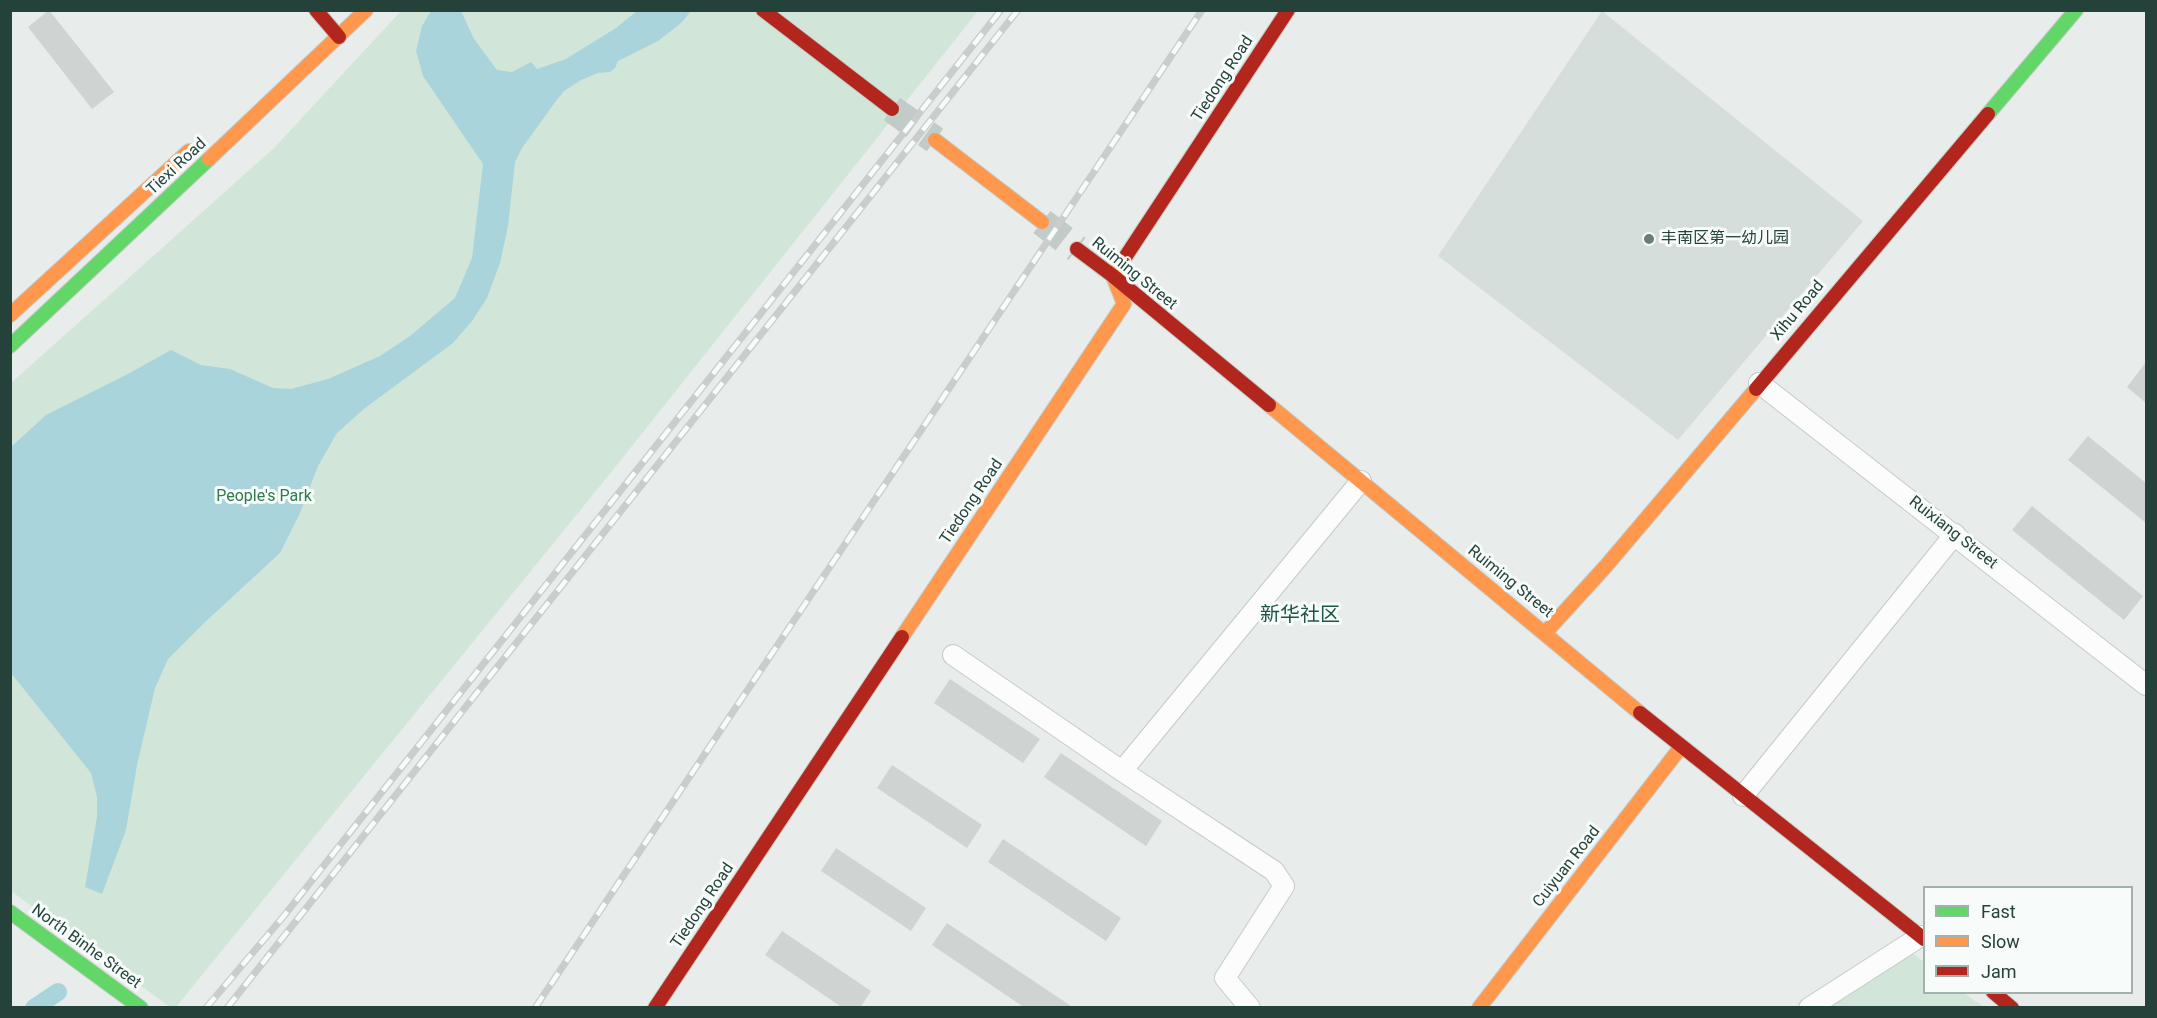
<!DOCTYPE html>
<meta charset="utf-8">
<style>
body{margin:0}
#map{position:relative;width:2157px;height:1018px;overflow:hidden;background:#e8edeb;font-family:Roboto,sans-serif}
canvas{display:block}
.frame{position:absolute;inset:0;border:12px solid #24423a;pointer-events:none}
.legend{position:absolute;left:1923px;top:886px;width:210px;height:108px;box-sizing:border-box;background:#f7fbf9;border:2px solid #a3b1ad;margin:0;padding:8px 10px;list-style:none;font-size:18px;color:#24423a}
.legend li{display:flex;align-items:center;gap:12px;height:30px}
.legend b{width:30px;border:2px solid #a3b1ad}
</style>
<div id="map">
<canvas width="2157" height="1018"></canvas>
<div class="frame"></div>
<ul class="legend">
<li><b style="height:8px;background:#63d668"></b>Fast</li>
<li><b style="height:8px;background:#ff974d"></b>Slow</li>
<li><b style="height:8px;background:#b3261e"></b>Jam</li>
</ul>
</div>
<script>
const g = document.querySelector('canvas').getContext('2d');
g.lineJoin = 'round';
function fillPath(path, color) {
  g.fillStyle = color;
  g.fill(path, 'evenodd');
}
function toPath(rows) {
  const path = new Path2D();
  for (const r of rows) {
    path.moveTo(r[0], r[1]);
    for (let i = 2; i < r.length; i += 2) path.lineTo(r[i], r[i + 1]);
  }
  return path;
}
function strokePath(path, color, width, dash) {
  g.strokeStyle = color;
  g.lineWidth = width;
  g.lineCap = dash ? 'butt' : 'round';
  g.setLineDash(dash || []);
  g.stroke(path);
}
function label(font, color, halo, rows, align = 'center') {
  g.font = font + ' Roboto,"Noto Sans SC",sans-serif';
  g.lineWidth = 6;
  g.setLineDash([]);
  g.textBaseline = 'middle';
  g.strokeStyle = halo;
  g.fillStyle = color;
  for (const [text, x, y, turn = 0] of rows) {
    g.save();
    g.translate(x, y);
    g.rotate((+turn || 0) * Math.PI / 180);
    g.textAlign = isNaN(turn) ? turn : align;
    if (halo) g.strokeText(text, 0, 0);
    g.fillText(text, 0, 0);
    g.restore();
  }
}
fillPath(toPath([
 [1602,11,1863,221,1678,440,1438,256]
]), '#d6dedb');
fillPath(toPath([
 [401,11,978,11,609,475,176,1007,170,1007,11,891,11,383,274,148],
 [1895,940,1924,962,1924,992,1964,993,1984,1007,1812,1008,1855,982]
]), '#d1e6d8');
fillPath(toPath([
 [431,11,461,11,474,39,497,70,512,72,531,62,537,69,566,59,616,28,637,11,691,11,681,23,658,41,618,61,615,68,610,72,598,73,581,80,564,91,556,101,522,148,515,162,508,226,500,263,487,298,472,321,453,343,365,408,337,433,318,466,300,513,280,553,204,623,168,659,155,688,137,765,126,830,102,894,85,887,97,817,97,797,91,773,11,673,11,447,46,415,128,374,171,350,201,365,230,369,273,388,291,389,328,379,380,356,410,336,455,298,472,258,483,164,423,76,416,51,422,26]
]), '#a9d4db');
strokePath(toPath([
 [34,1008,58,992]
]), '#a9d4db', 18);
fillPath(toPath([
 [49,10,114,92,92,109,28,27],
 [2146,362,2146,403,2127,387],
 [2088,436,2146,483,2146,523,2068,460],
 [2032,506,2143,596,2124,620,2012,530],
 [950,679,1040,739,1023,763,934,703],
 [1061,753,1162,821,1146,846,1044,777],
 [892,765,982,825,967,848,877,788],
 [1003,839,1121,918,1106,941,988,862],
 [836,848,926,908,911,931,821,871],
 [947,923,1074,1008,1025,1008,932,945],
 [782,931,871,991,860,1008,843,1008,765,955]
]), '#cfd4d2');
strokePath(toPath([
 [892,109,935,140],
 [1042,222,1077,249]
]), '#c1cbc8', 28, [28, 14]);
const street = toPath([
 [1759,383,2146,685],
 [953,655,1122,771,1274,871,1284,886,1225,978,1250,1008],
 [1122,771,1361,481],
 [1743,796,1955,534],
 [1809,1008,1921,936]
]);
const fast = toPath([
 [1988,114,2076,10],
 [10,346,209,159],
 [10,912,141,1008]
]);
const slow = toPath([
 [935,140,1042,222],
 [209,159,366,10],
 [10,315,189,151],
 [1269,405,1640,713],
 [1545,633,1606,566,1756,389],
 [902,637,1124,304,1113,276,1122,262],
 [1479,1008,1681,747]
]);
const jam = toPath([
 [316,10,339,37],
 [763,10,892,109],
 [1077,249,1113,276,1269,405],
 [1122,262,1288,10],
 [1756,389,1988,114],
 [1640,713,1924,939],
 [1993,992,2012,1008],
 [655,1008,902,637]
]);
strokePath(street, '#c5cac8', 22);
strokePath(fast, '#c3cbc8', 16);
strokePath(slow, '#c3cbc8', 16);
strokePath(jam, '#c3cbc8', 16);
strokePath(street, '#fcfcfc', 20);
strokePath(fast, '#63d668', 14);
strokePath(slow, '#ff974d', 14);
strokePath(jam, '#b3261e', 14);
const rail = toPath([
 [206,1008,283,917,1001,10],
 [227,1008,1018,10],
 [535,1008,1202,10]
]);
strokePath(rail, '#c9cdcc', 7);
strokePath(rail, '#f7fbf9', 4.5, [14]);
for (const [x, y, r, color] of [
 [1649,239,6,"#697e78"]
]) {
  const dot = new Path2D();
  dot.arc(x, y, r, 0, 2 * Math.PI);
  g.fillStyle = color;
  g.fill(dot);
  strokePath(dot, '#f7fbf9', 2);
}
label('16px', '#24423a', '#f7fbf9', [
 ["Tiedong Road",1223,79,-57],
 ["Tiexi Road",177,167,-43],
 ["Ruiming Street",1134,274,39],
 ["Xihu Road",1798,311,-50],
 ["Tiedong Road",972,502,-56],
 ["Ruixiang Street",1953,533,38],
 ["Ruiming Street",1510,582,39],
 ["Cuiyuan Road",1567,867,-52],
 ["Tiedong Road",703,906,-56],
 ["North Binhe Street",86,947,36]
]);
label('16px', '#24423a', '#f7fbf9', [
 ["丰南区第一幼儿园",1661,239]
], 'left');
label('16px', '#2d7a4b', '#f7fbf9', [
 ["People's Park",264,497]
]);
label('20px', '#1f5548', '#f7fbf9', [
 ["新华社区",1300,616]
]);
</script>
